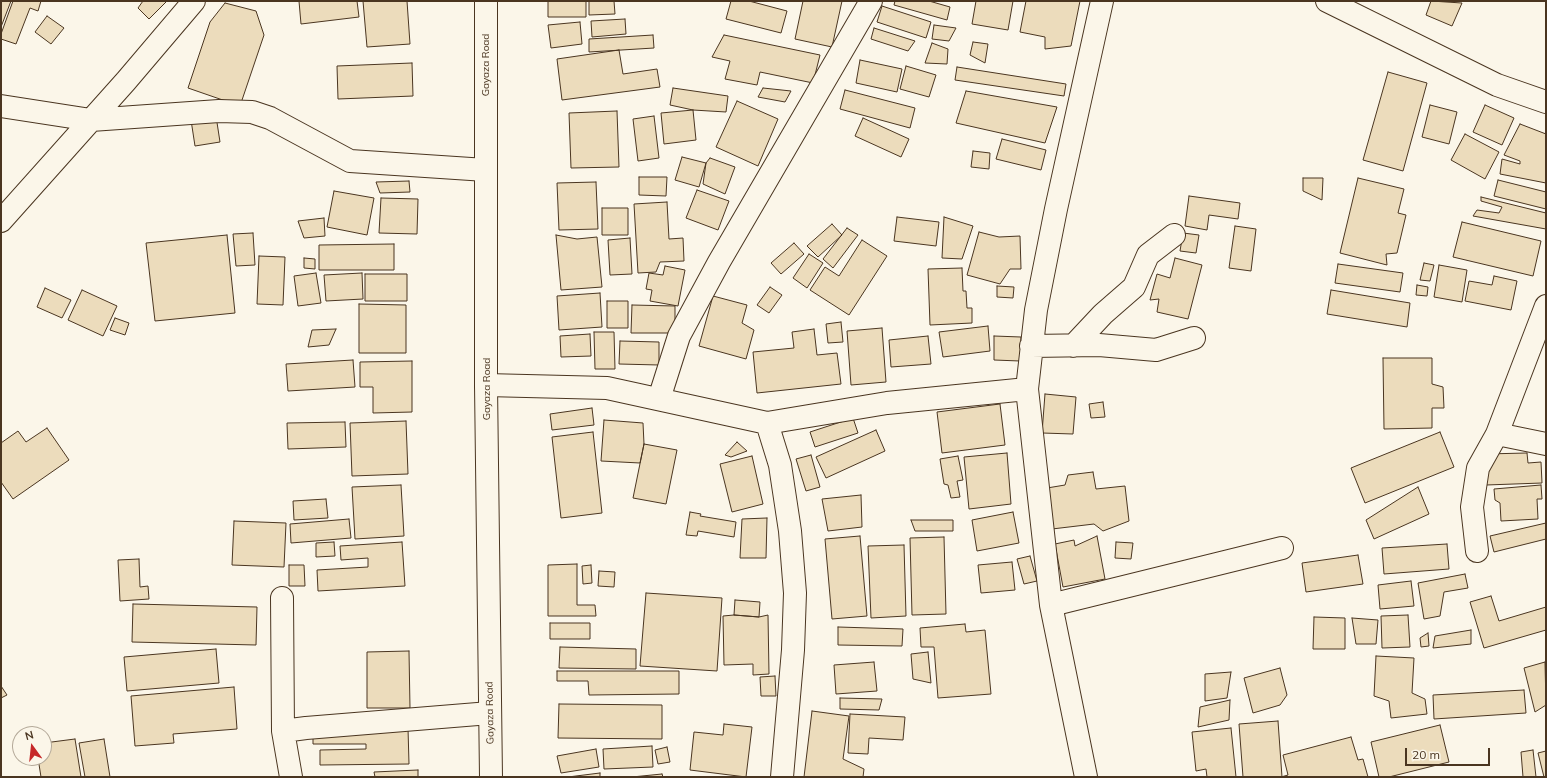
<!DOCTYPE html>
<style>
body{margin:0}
#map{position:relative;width:1547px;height:778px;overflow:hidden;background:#fbf6e9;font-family:Mulish,sans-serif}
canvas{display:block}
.frame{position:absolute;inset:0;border:2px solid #4a3520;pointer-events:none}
.north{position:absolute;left:12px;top:726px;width:40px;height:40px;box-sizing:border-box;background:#fbf6e9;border:1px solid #b4a999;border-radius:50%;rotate:345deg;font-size:11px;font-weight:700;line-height:16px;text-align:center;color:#4a3520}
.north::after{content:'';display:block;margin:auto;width:14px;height:18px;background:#c62828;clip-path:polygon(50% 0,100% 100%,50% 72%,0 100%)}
.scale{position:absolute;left:1405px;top:748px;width:85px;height:18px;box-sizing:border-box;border:2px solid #4a3520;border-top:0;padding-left:5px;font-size:12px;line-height:14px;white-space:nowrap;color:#4a3520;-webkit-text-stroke:3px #fbf6e9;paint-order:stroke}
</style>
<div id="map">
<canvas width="1547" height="778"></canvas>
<div class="frame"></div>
<div class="north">N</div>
<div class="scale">20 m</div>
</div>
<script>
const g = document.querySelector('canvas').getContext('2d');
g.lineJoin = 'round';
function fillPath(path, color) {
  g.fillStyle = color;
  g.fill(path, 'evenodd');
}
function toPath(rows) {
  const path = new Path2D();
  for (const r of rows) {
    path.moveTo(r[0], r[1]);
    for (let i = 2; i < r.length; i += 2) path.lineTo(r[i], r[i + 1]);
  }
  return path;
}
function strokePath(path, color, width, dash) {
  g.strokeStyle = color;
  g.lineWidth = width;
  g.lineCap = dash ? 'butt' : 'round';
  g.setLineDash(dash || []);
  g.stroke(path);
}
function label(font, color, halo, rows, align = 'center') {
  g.font = font + ' Mulish,sans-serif';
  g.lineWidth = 3;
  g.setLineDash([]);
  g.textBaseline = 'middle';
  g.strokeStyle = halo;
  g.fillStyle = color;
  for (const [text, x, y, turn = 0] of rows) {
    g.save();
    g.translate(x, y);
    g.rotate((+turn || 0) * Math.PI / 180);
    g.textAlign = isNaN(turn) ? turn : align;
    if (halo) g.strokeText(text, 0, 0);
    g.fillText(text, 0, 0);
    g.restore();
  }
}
const building = toPath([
 [1,1,11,1,1,27,1,1],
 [13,1,41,1,38,11,30,8,16,44,1,39,1,34,13,1],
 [143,1,167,1,149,19,138,8,143,1],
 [299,1,357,1,359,17,301,24,299,1],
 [363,1,407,1,410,44,367,47,363,1],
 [548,1,586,1,586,17,548,17,548,1],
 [589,1,614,1,615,14,589,15,589,1],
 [731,1,749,1,787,11,781,33,726,19,731,1],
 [803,1,842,1,832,47,795,39,803,1],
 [895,1,929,1,950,7,947,20,894,5,895,1],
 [976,1,1013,1,1008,30,972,24,976,1],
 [1026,1,1080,1,1071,46,1045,49,1045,37,1020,32,1026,1],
 [1431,1,1462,3,1452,26,1426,15,1431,1],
 [225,3,256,11,264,35,240,106,188,88,210,22,225,3],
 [882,6,931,22,926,38,877,22,882,6],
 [47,16,64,28,51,44,35,32,47,16],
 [625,19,626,34,592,37,591,21,625,19],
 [580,22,582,44,551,48,548,25,580,22],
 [934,25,956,28,949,41,932,39,934,25],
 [874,28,915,41,908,51,871,39,874,28],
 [653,35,654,48,589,52,589,39,653,35],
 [724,35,820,55,813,83,760,72,757,85,725,79,730,61,712,57,724,35],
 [973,42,988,44,985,63,970,55,973,42],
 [932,43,948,49,947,64,925,63,932,43],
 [619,50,623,74,657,69,660,87,562,100,557,59,619,50],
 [860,60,902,69,897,92,856,83,860,60],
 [412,63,413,96,338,99,337,66,412,63],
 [906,66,936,75,929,97,900,89,906,66],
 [957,67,1066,84,1064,96,955,80,957,67],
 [1388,72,1427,83,1403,171,1363,160,1388,72],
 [673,88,728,96,726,112,693,110,670,105,673,88],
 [763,88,791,91,785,102,758,97,763,88],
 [845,90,915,108,910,128,840,109,845,90],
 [966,91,1057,107,1045,143,956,123,966,91],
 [737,101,778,119,758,166,716,147,737,101],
 [1430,105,1457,112,1449,144,1422,137,1430,105],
 [1485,105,1514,118,1502,145,1473,132,1485,105],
 [693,110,696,140,664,144,661,113,693,110],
 [617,111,619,167,571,168,569,113,617,111],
 [216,116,220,142,195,146,191,120,216,116],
 [654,116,659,158,638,161,633,119,654,116],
 [863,118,909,139,901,157,855,136,863,118],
 [1520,124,1546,134,1546,183,1500,174,1502,159,1520,164,1520,161,1504,155,1520,124],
 [1465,134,1499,152,1485,179,1451,160,1465,134],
 [1002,139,1046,150,1041,170,996,159,1002,139],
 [973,151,990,153,989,169,971,167,973,151],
 [682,157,706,163,699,187,675,180,682,157],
 [710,158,735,167,725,194,703,184,706,163,710,158],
 [639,177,667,177,666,196,639,195,639,177],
 [1303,178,1323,178,1322,200,1303,191,1303,178],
 [1358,178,1404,189,1398,213,1406,215,1397,253,1386,254,1387,265,1340,253,1358,178],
 [1498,180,1546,192,1546,209,1494,196,1498,180],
 [409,181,410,192,380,193,376,182,409,181],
 [596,182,598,229,559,230,557,183,596,182],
 [697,190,729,201,718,230,686,218,697,190],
 [334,191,374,198,367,235,327,227,334,191],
 [1189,196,1240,203,1238,219,1209,215,1207,230,1185,226,1189,196],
 [1481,197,1546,213,1546,229,1473,216,1477,210,1499,213,1502,207,1481,201,1481,197],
 [381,198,418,199,417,234,379,233,381,198],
 [667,202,669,239,683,238,684,261,660,262,656,272,638,273,634,204,667,202],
 [602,208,628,208,628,235,602,235,602,208],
 [897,217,939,222,936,246,894,241,897,217],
 [944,217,973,226,962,259,942,258,944,217],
 [324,218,325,236,304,238,298,221,324,218],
 [1462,222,1541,241,1533,276,1453,257,1462,222],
 [832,224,842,235,818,257,807,246,832,224],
 [1235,226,1256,229,1251,271,1229,268,1235,226],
 [847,228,858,235,833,268,823,259,847,228],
 [979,232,999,237,1020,236,1021,269,1010,269,1000,284,967,275,979,232],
 [253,233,255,265,236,266,233,234,253,233],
 [1183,233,1199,235,1196,253,1180,251,1183,233],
 [227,235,235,313,155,321,146,243,227,235],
 [556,235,577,239,597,237,602,287,561,290,556,235],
 [630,238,632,274,610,275,608,240,630,238],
 [862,240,887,256,849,315,810,290,825,267,839,276,862,240],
 [794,243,804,254,781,274,771,263,794,243],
 [394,244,394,270,319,270,319,245,394,244],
 [809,254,823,263,807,288,793,278,809,254],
 [259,256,285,257,283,305,257,304,259,256],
 [304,258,315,259,315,269,304,268,304,258],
 [1175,258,1202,265,1188,319,1157,312,1159,299,1150,300,1157,274,1170,278,1175,258],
 [1424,263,1434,265,1430,281,1420,280,1424,263],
 [1338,264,1403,273,1400,292,1335,283,1338,264],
 [1439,265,1467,270,1462,302,1434,297,1439,265],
 [665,266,685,270,678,306,650,301,652,290,646,289,649,273,663,275,665,266],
 [962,268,963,291,966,291,967,308,972,308,972,323,930,325,928,269,962,268],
 [316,273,321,303,298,306,294,276,316,273],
 [362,273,363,299,326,301,324,275,362,273],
 [365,274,407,274,407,301,365,301,365,274],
 [1494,276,1517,281,1511,310,1465,301,1469,281,1492,285,1494,276],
 [1417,285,1428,287,1427,296,1416,295,1417,285],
 [997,286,1014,287,1013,298,997,297,997,286],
 [770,287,782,295,769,313,757,305,770,287],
 [45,288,71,300,62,318,37,307,45,288],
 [82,290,117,306,103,336,68,320,82,290],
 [1331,290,1410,303,1407,327,1327,314,1331,290],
 [600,293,602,327,559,330,557,296,600,293],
 [713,296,747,305,742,323,754,330,746,359,699,346,713,296],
 [607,301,628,301,628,328,607,328,607,301],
 [359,304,406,305,406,353,359,353,359,304],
 [632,305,675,306,675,333,631,333,632,305],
 [115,318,129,323,125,335,110,330,115,318],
 [841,322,843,342,828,343,826,324,841,322],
 [988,326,990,351,943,357,939,332,988,326],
 [882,328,886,382,851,385,847,331,882,328],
 [336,329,329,345,308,347,312,330,336,329],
 [814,329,817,355,837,353,841,384,757,393,753,352,794,348,792,332,814,329],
 [594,332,614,332,615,369,595,369,594,332],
 [590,334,591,356,561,357,560,336,590,334],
 [928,336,931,364,891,367,889,340,928,336],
 [994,336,1021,337,1020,361,994,360,994,336],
 [620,341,659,342,659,365,619,364,620,341],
 [1383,358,1432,358,1432,384,1443,387,1444,408,1432,408,1432,428,1384,429,1383,358],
 [353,360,355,387,288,391,286,364,353,360],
 [412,361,412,412,373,413,373,387,360,387,360,362,412,361],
 [1045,394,1076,397,1073,434,1042,433,1045,394],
 [1103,402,1105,417,1091,418,1089,404,1103,402],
 [1000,404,1005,445,942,453,937,412,1000,404],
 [592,408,594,425,552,430,550,414,592,408],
 [853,418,858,433,815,447,810,432,853,418],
 [604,420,643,423,644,444,640,463,601,461,604,420],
 [406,421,408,474,352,476,350,423,406,421],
 [345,422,346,447,288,449,287,423,345,422],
 [47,428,69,460,13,499,1,482,1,443,18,431,26,442,47,428],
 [876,430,885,451,826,478,816,457,876,430],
 [593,432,602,513,561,518,552,437,593,432],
 [1440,432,1454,467,1365,503,1351,468,1440,432],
 [737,442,747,451,731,457,725,455,737,442],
 [644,444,677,450,666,504,633,498,644,444],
 [1007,453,1011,504,969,509,964,457,1007,453],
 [1527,453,1528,463,1541,462,1542,483,1486,485,1485,454,1527,453],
 [811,455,820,487,806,491,796,459,811,455],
 [752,456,763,504,732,512,720,464,752,456],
 [958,456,963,480,957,481,960,497,951,498,948,485,944,484,940,459,958,456],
 [1093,472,1096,489,1125,486,1129,521,1103,531,1094,524,1052,529,1047,488,1065,485,1068,475,1093,472],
 [401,485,404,536,355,539,352,487,401,485],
 [1541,485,1542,499,1537,499,1538,519,1501,521,1500,503,1495,500,1494,489,1541,485],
 [1418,487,1429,514,1374,539,1366,520,1418,487],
 [861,495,862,527,828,531,822,499,861,495],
 [326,499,328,518,294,520,293,501,326,499],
 [690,512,701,514,700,516,736,522,734,537,698,531,697,536,686,535,690,512],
 [1013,512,1019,543,977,551,972,520,1013,512],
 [767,518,766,558,740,558,742,519,767,518],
 [349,519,351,538,291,543,290,524,349,519],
 [911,520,953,520,953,531,915,531,911,520],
 [234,521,286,523,284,567,232,565,234,521],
 [1546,523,1546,539,1494,552,1490,536,1546,523],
 [860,536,867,616,832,619,825,539,860,536],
 [1097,536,1105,579,1063,587,1055,544,1074,540,1075,546,1097,536],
 [944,537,946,614,912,615,910,538,944,537],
 [334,542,335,556,316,557,316,543,334,542],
 [402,542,405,586,318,591,317,570,368,567,368,558,341,560,340,546,402,542],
 [1116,542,1133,543,1131,559,1115,558,1116,542],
 [1447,544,1449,569,1384,574,1382,548,1447,544],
 [904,545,906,616,871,618,868,546,904,545],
 [1358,555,1363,584,1306,592,1302,563,1358,555],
 [1030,556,1037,581,1024,584,1017,559,1030,556],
 [139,559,140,587,148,586,149,599,120,601,118,560,139,559],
 [1012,562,1015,590,981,593,978,565,1012,562],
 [577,564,577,605,595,605,596,616,548,616,548,565,577,564],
 [289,565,304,565,305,586,289,586,289,565],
 [591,565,592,583,583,584,582,566,591,565],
 [599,571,615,572,614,587,598,586,599,571],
 [1465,574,1468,588,1444,592,1440,616,1424,619,1418,583,1465,574],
 [1411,581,1414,606,1380,609,1378,585,1411,581],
 [646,593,722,598,717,671,640,666,646,593],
 [1491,596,1499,621,1546,607,1546,630,1484,648,1470,602,1491,596],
 [735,600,760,602,759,617,734,615,735,600],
 [133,604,257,607,256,645,132,642,133,604],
 [734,615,759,617,768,615,769,674,753,675,753,664,724,665,723,616,734,615],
 [1408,615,1410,647,1382,648,1381,616,1408,615],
 [1314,617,1345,618,1345,649,1313,649,1314,617],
 [1352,618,1378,620,1376,644,1356,644,1352,618],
 [550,623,590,623,590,639,550,639,550,623],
 [965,624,966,632,985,630,991,694,938,698,934,647,921,647,920,628,965,624],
 [838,627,903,629,902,646,838,645,838,627],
 [1471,630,1471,644,1433,648,1435,636,1471,630],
 [1428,633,1429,646,1421,647,1420,638,1428,633],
 [560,647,636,649,636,669,559,668,560,647],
 [216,649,219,683,127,691,124,657,216,649],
 [409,651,410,708,367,708,367,652,409,651],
 [928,652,931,683,913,679,911,654,928,652],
 [1376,656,1414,658,1412,693,1425,699,1427,714,1391,718,1389,701,1374,696,1376,656],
 [874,662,877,691,836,694,834,665,874,662],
 [1545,662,1546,705,1535,712,1524,668,1545,662],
 [1280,668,1287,695,1280,705,1253,713,1244,678,1280,668],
 [557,671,679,671,679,694,589,695,588,681,557,681,557,671],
 [1231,672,1227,698,1205,701,1205,674,1231,672],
 [775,676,776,696,761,696,760,677,775,676],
 [1,686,7,695,1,698,1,686],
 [234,687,237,729,173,734,174,743,135,746,131,696,234,687],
 [1524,690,1526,713,1434,719,1433,695,1524,690],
 [840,698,882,699,879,710,840,709,840,698],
 [1230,700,1229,720,1198,727,1200,707,1230,700],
 [559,704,662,705,662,739,558,738,559,704],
 [812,711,849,716,843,759,864,769,863,777,804,777,812,711],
 [850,714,905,717,903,740,869,738,868,754,848,753,850,714],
 [1278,721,1282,777,1243,777,1239,724,1278,721],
 [724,724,752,727,746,777,690,770,694,732,723,735,724,724],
 [1440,725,1449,762,1389,777,1379,777,1371,742,1440,725],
 [408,728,409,764,320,765,320,750,366,749,366,744,313,744,313,729,408,728],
 [1231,728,1236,777,1207,777,1206,769,1196,771,1192,732,1231,728],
 [1351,737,1358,760,1363,759,1368,777,1281,777,1288,775,1283,755,1351,737],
 [75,739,81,777,41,777,38,758,44,758,44,743,75,739],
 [104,739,110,777,85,777,79,743,104,739],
 [652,746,653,767,604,769,603,749,652,746],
 [667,747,670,762,658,764,655,750,667,747],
 [596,749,599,767,561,773,557,756,596,749],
 [1533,750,1536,777,1523,777,1521,752,1533,750],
 [1546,751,1546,777,1544,777,1538,753,1546,751],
 [418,770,418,777,375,777,374,772,418,770],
 [600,773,600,777,568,777,600,773],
 [662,774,663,777,632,777,662,774]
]);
fillPath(building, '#ecdcbc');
strokePath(building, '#4a3520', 1);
const minor = toPath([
 [1327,1,1497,85,1546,102],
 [1,106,91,120,219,111,252,112,270,118,350,161,486,170],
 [1,221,126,81,194,1],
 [1031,346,1099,345,1156,350,1194,338],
 [1073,346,1103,314,1134,287,1148,255,1174,235],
 [486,385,607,388,767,423,780,465,790,531,795,593,793,650,782,777],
 [659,399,679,336,719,262,871,1],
 [767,423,887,403,1027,389],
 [1497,434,1546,444],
 [1477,551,1472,507,1478,468,1497,434,1546,306],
 [282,598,283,731],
 [1051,605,1282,548],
 [291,777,283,731,306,728,490,713],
 [1086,777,1051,605,1027,389,1036,310,1056,209,1102,1]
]);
const major = toPath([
 [486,1,486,385,491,777]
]);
strokePath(minor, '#4a3520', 24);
strokePath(major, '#4a3520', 24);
strokePath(minor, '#fbf6e9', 22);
strokePath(major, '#fbf6e9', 22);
label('10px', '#4a3520', '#fbf6e9', [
 ["Gayaza Road",486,65,-90],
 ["Gayaza Road",487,389,-90],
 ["Gayaza Road",490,713,-91]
]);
</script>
